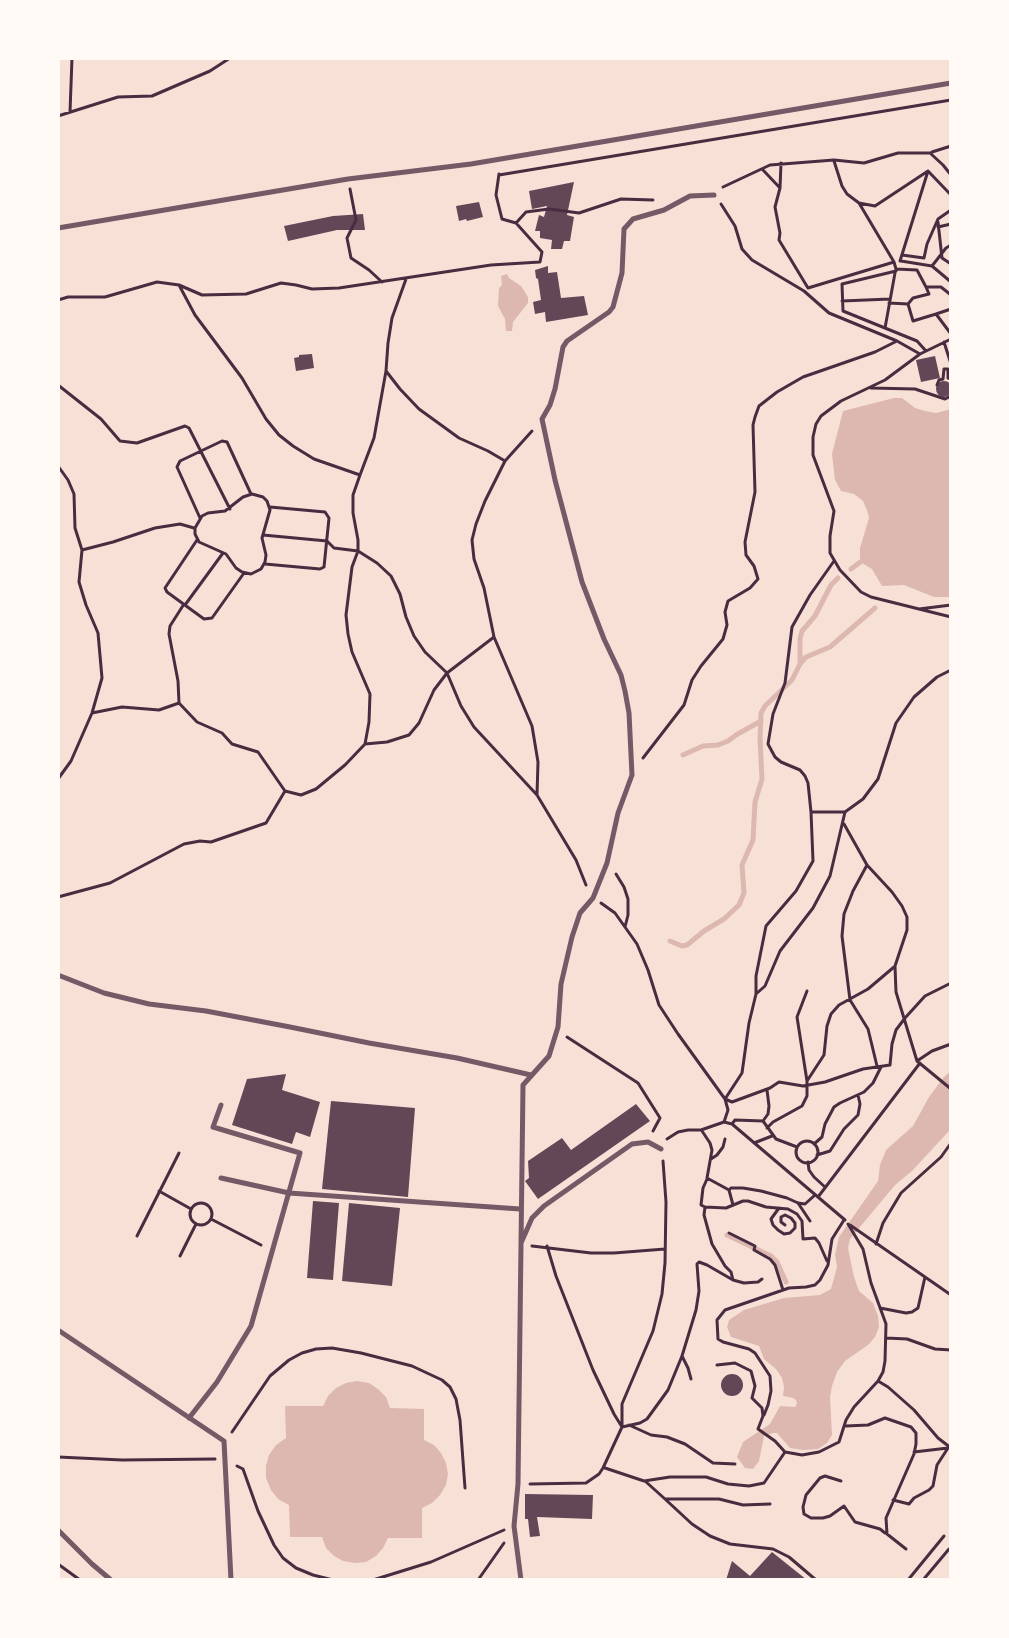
<!DOCTYPE html>
<style>
body{margin:0}
#map{position:relative;width:1009px;height:1638px;overflow:hidden;background:#f7e1d7;font-family:Jost,sans-serif}
canvas{display:block}
.frame{position:absolute;inset:0;border:60px solid #fffaf5;pointer-events:none}
</style>
<div id="map">
<canvas width="1009" height="1638"></canvas>
<div class="frame"></div>
</div>
<script>
const g = document.querySelector('canvas').getContext('2d');
g.lineJoin = 'round';
function fillPath(path, color) {
  g.fillStyle = color;
  g.fill(path, 'evenodd');
}
function toPath(rows) {
  const path = new Path2D();
  for (const r of rows) {
    if (r.length === 3) {
      path.moveTo(r[0] + r[2], r[1]);
      path.arc(r[0], r[1], r[2], 0, 2 * Math.PI);
      continue;
    }
    path.moveTo(r[0], r[1]);
    for (let i = 2; i < r.length; i += 2) path.lineTo(r[i], r[i + 1]);
  }
  return path;
}
function strokePath(path, color, width, dash) {
  g.strokeStyle = color;
  g.lineWidth = width;
  g.lineCap = dash ? 'butt' : 'round';
  g.setLineDash(dash || []);
  g.stroke(path);
}
fillPath(toPath([
 [507,274,509,278,521,286,528,297,528,303,513,322,512,331,506,331,505,319,498,306,499,288,502,285,501,276],
 [894,398,902,398,915,408,925,411,936,413,951,409,951,597,934,597,904,585,882,586,872,569,860,562,860,548,869,518,867,510,863,501,854,494,841,491,835,480,832,454,843,411],
 [951,1071,951,1125,949,1131,912,1171,895,1185,850,1239,848,1248,854,1277,859,1291,873,1303,878,1316,879,1327,875,1337,868,1345,845,1361,837,1372,832,1386,830,1397,832,1435,827,1443,818,1449,803,1450,790,1448,777,1433,773,1433,764,1436,759,1461,753,1469,745,1468,737,1457,743,1442,770,1424,780,1406,795,1407,797,1404,796,1400,793,1398,783,1396,784,1387,782,1378,776,1369,764,1359,759,1346,731,1337,727,1327,729,1320,744,1310,784,1298,820,1295,831,1289,837,1267,835,1255,839,1237,878,1181,880,1165,886,1150,913,1126,929,1097,944,1077],
 [357,1381,369,1383,378,1389,386,1397,390,1408,424,1409,424,1440,434,1445,441,1453,446,1463,448,1474,446,1485,440,1495,432,1503,422,1508,422,1538,388,1538,383,1548,376,1556,366,1562,355,1563,343,1561,334,1556,326,1548,322,1537,290,1537,289,1505,278,1499,271,1490,266,1478,266,1466,269,1455,276,1445,286,1438,285,1406,323,1406,328,1396,336,1388,346,1383]
]), '#dcb8b0');
strokePath(toPath([
 [851,569,863,560],
 [800,663,800,639,802,631,815,616,831,585,838,578],
 [683,755,703,746,718,745,728,741,736,735,761,721],
 [670,941,682,946,687,945,704,931,724,919,739,905,744,893,742,865,753,840,755,802,762,779,760,738,761,713,765,706,792,680,800,664,806,657,830,647,875,608],
 [727,1235,771,1256,777,1262,786,1282]
]), '#dcb8b0', 5);
fillPath(toPath([
 [574,182,567,215,574,217,570,241,564,241,562,249,551,249,552,240,540,238,540,231,535,231,539,215,544,217,547,206,532,209,529,191],
 [479,202,483,217,467,221,466,219,459,221,456,206],
 [363,214,365,230,337,230,288,241,284,226,333,216],
 [548,266,548,273,557,272,561,298,584,296,588,315,546,322,545,312,535,314,533,302,541,300,538,279,536,278,535,270],
 [312,354,314,368,296,371,294,358,299,357,299,355],
 [935,356,940,378,921,382,916,360],
 [944,389,8],
 [286,1074,282,1090,320,1102,310,1137,296,1132,292,1144,232,1125,247,1079],
 [331,1101,415,1108,408,1197,322,1189],
 [636,1104,650,1121,538,1199,525,1181,529,1178,528,1161,562,1138,571,1150],
 [313,1201,339,1203,333,1280,307,1278],
 [349,1203,400,1208,392,1286,342,1281],
 [732,1385,11],
 [525,1494,593,1495,592,1519,537,1517,540,1536,530,1537,528,1519,525,1519],
 [772,1552,807,1580,726,1580,732,1561,750,1576]
]), '#644757');
strokePath(toPath([
 [70,112,72,58],
 [58,116,118,97,152,96,210,71,230,58],
 [932,152,951,146],
 [781,163,780,188,775,207,780,233,779,240,808,288,894,262,859,203,847,194,842,186,834,161],
 [763,170,780,188],
 [499,174,496,195,502,219,516,223],
 [499,175,951,100],
 [723,187,770,165,834,160,864,163,898,153,930,153,943,165,951,175],
 [350,189,356,220,347,238,351,258,369,270,382,282],
 [859,203,875,206,928,171],
 [721,204,735,226,742,249,752,260,804,291,829,313,897,341,920,354,951,339],
 [938,222,942,258,951,264],
 [938,227,951,224],
 [902,255,924,258,927,244,938,219,951,210],
 [900,261,928,171,951,195],
 [901,261,932,266,951,282],
 [894,262,896,269,917,270,926,287,941,287,951,295],
 [932,266,946,248,951,245],
 [896,271,842,284,843,311,917,341,926,351],
 [406,279,392,318,388,343,386,371,374,438,360,475,314,459,293,446,279,435,266,419,242,378,195,315,179,285,202,295,246,294,281,283,296,285,312,289,339,288,491,265,540,262,542,252,516,223,526,212,549,209,579,213,621,199,653,200],
 [58,300,68,297,105,297,157,282,179,285],
 [842,301,890,299],
 [889,303,908,304,913,321,936,314,951,334],
 [908,304,913,298,929,294,926,287],
 [936,314,951,309],
 [885,328,895,273],
 [944,342,951,364],
 [920,354,885,380,841,401,821,416,816,424,813,437,813,455,834,511,830,536,830,553,840,570,861,592,871,597,951,617],
 [386,371,400,389,419,409,459,438,488,451,505,461,532,431],
 [58,385,101,419,120,441,137,443,185,426,189,428,230,509],
 [937,385,939,380,943,379,944,369,948,369,948,378,951,379],
 [871,388,915,389,945,399,951,396],
 [505,461,485,501,476,524,472,540,474,559,484,588,494,637,532,726,538,762,537,795],
 [58,466,68,480,74,494,75,528,82,550,79,582,86,605,98,633,102,678,92,713,71,761,58,779],
 [360,475,353,495,353,513,358,540,358,551,352,567,346,615,348,634,352,652,370,694,369,722,365,744],
 [252,494,263,497,267,501,270,510,262,538,266,555,265,562,261,569,251,574,242,572,236,568,226,554,199,542,195,534,195,528,202,516,208,513,225,511,243,497,252,494],
 [200,518,177,467,180,461,222,441,227,442,251,494],
 [263,535,327,541,334,548,358,551,377,563,391,576,400,594,406,617,414,636,425,652,447,673,461,706,474,727,537,795,576,860,586,885],
 [197,540,165,588,167,592,204,619,212,618,244,573],
 [82,550,113,542,155,528,180,524,194,528],
 [265,564,320,569,324,567,329,518,325,512,270,507],
 [185,605,223,553],
 [919,609,951,605],
 [179,703,197,722,222,733,232,744,258,752,285,791],
 [92,713,122,707,159,710,179,703,178,681,169,634,170,626,184,604],
 [643,758,684,705,692,680,701,666,723,639,727,625,725,612,728,601,750,588,758,579,754,566,746,555,745,542,755,492,753,425,755,417,759,406,777,392,803,377,875,352,897,341],
 [811,812,808,783,805,776,800,770,781,762,775,757,768,744,773,714,785,683,792,627,810,595,834,561],
 [844,824,867,865,853,891,844,914,842,936,850,1000,868,1029,877,1066],
 [867,865,892,892,902,906,907,917,907,930,895,966,896,992,917,1061,951,1089],
 [616,874,624,887,628,899,628,915,625,927],
 [58,897,110,883,184,844,200,841,211,842,266,823,285,791,301,795,316,789,345,765,365,744,387,742,409,735,419,723,434,690,447,673,494,637],
 [601,903,615,913,637,944,648,970,659,1005,678,1034,725,1099,728,1110,724,1122,701,1130,688,1130,678,1132,667,1139],
 [756,994,756,976,766,926,796,891,813,861,811,812,845,812],
 [567,1037,638,1083,660,1118,653,1131],
 [917,1061,932,1051,951,1044],
 [807,1081,824,1055,827,1026,831,1014,839,1005,868,989,894,967],
 [725,1099,742,1073,749,1023,756,994,765,986,780,951,813,908,830,876,845,812,863,799,878,779,896,723,914,697,937,677,951,670],
 [725,1099,732,1102,770,1088,779,1082,803,1086,825,1082,863,1069,890,1065,892,1044,896,1030,905,1018,925,996,951,983],
 [763,1121,768,1114,769,1106,767,1090],
 [724,1122,732,1124,845,1220],
 [732,1124,735,1120,763,1121,776,1139,797,1147],
 [767,1128,773,1122,802,1106,807,1096,807,1081,797,1017,807,991],
 [702,1131,710,1143,712,1150,707,1178,729,1190,731,1188,743,1188,761,1191,787,1198,798,1203,805,1204,815,1195],
 [807,1152,11],
 [754,1143,772,1136],
 [814,1144,822,1137,825,1124,834,1107,840,1103,864,1092,873,1083,881,1067],
 [817,1155,830,1151,844,1129,858,1115,860,1104,858,1095],
 [711,1159,717,1155,723,1147,725,1139],
 [663,1161,666,1202,665,1263,662,1294,653,1331,622,1404,622,1427,640,1423,647,1419,668,1390,682,1356,696,1310,699,1291,697,1264,699,1262,707,1265,733,1280,744,1283,758,1282,762,1279],
 [808,1162,809,1170,814,1177,825,1187],
 [707,1179,703,1188,701,1205,705,1207,704,1215,712,1244,725,1266,731,1272,733,1280],
 [729,1190,733,1205],
 [159,1191,191,1209],
 [818,1197,920,1063],
 [798,1203,810,1221],
 [201,1214,11],
 [705,1207,726,1208,743,1201,748,1201,766,1207,788,1209,797,1214,802,1221,803,1239,815,1238,819,1243,827,1261],
 [779,1208,771,1219,773,1225,778,1230,784,1234,790,1233,795,1228,795,1223,791,1218,785,1215,781,1217,781,1222,785,1225],
 [211,1219,261,1245],
 [850,1225,951,1295],
 [729,1233,755,1246,754,1250,770,1259,775,1265,783,1290],
 [137,1236,179,1153],
 [876,1244,883,1223,901,1193,941,1157,951,1143],
 [532,1246,591,1253,614,1253,665,1249],
 [180,1256,196,1224],
 [880,1308,906,1313,912,1312,918,1308,925,1277],
 [886,1338,907,1339,935,1349,951,1350],
 [682,1356,688,1368,691,1379],
 [717,1365,735,1363,751,1371,755,1386,752,1398,762,1408,763,1416,758,1429,775,1441,785,1452,802,1455,819,1452,839,1442,846,1420,854,1407,878,1381,883,1372,885,1361,886,1324,871,1283,863,1249,848,1224],
 [878,1381,888,1387,914,1410,938,1438,951,1448],
 [764,1415,768,1405,771,1391,770,1376,755,1353,749,1349,723,1342,718,1339,717,1320,725,1310,789,1288,806,1287,815,1285,820,1280,828,1265,832,1239,844,1220],
 [629,1425,651,1435,667,1437,685,1444,713,1463,735,1464],
 [846,1426,868,1425,885,1418,911,1427,916,1433,916,1444,914,1454,886,1518,887,1534,906,1549],
 [232,1432,270,1376,289,1360,302,1353,316,1349,332,1348,361,1353,412,1366,442,1380,450,1387,456,1399,460,1420,465,1488],
 [58,1457,122,1460,215,1459],
 [237,1466,243,1469,258,1511,274,1545,283,1558,296,1568,313,1575,333,1580],
 [605,1468,644,1481,670,1477,706,1477,728,1484,749,1486,764,1483,785,1452],
 [645,1481,665,1499,719,1499,743,1505,770,1504],
 [841,1481,825,1476,820,1478,806,1495,803,1507,804,1514,811,1518,823,1518,830,1516,844,1506,855,1522,880,1529,885,1533],
 [530,1484,586,1483,599,1474,603,1468,622,1427,614,1414,593,1370,556,1276,547,1246],
 [665,1499,692,1524,710,1536,730,1544,773,1549,789,1557,816,1580],
 [893,1500,909,1504,914,1498,929,1490,933,1486,937,1465,948,1448,914,1452],
 [58,1564,80,1580],
 [373,1580,431,1562,504,1530],
 [478,1580,504,1543],
 [908,1580,944,1536],
 [923,1580,949,1549,951,1550]
]), '#4a2c40', 3);
strokePath(toPath([
 [58,228,348,179,471,164,951,83],
 [58,975,104,993,149,1004,206,1011,290,1027,369,1043,457,1058,531,1075],
 [221,1178,289,1193,520,1209],
 [521,1243,532,1218,544,1206,632,1144,648,1142,661,1149],
 [58,1330,224,1441,231,1580],
 [189,1418,217,1382,251,1326,300,1153,213,1127,221,1105],
 [58,1530,92,1564,111,1580],
 [521,1580,514,1526,518,1484,523,1085,549,1056,558,1027,561,984,572,937,580,913,593,898,607,863,618,813,632,775,629,713,625,691,621,675,604,639,582,582,555,480,542,419,550,405,555,389,563,347,567,341,609,312,613,307,622,273,624,229,633,219,664,210,690,196,714,195]
]), '#755966', 5);
</script>
